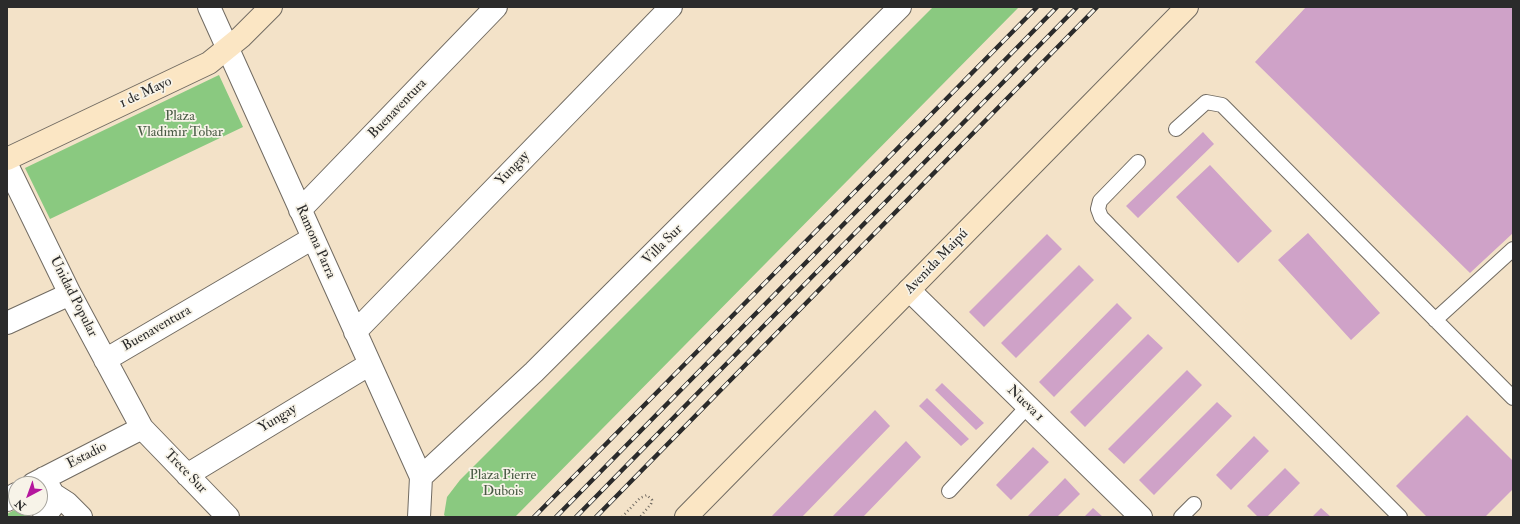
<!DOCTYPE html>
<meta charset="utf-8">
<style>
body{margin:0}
#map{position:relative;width:1520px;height:524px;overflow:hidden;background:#f3e2c8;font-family:"IM FELL Double Pica",serif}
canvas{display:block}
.frame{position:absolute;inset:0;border:8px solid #2b2b2b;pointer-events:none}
.north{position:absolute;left:8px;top:476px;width:40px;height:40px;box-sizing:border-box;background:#f7f3e8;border:1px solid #a5a39c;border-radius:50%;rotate:221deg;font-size:11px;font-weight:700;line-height:16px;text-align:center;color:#2b2b2b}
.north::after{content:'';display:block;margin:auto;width:14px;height:18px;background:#b5179e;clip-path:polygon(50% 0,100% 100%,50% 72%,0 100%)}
</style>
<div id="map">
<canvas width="1520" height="524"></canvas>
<div class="frame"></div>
<div class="north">N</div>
</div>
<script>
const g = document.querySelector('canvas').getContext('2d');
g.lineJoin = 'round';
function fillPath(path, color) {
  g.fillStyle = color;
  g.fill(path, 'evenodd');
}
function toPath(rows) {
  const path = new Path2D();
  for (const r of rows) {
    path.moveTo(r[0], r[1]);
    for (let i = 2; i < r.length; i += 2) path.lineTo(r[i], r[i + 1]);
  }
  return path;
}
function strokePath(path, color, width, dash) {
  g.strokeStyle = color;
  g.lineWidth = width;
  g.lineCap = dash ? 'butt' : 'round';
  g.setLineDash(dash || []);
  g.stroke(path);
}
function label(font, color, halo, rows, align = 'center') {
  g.font = font + ' "IM FELL Double Pica",serif';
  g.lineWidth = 3.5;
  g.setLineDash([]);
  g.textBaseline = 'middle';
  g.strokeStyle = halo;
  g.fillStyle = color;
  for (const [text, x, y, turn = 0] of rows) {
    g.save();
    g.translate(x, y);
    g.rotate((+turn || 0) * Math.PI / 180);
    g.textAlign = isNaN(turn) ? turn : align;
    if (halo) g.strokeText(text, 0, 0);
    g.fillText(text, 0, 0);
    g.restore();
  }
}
fillPath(toPath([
 [933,7,1019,7,515,517,446,517,444,515,447,497,460,480],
 [219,75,243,127,50,219,25,168],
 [18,508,37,508,28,517,7,517,7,514]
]), '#8ac980');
fillPath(toPath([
 [1306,7,1513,7,1513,233,1470,273,1255,62],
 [1203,132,1214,144,1138,218,1126,206],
 [1210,165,1272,231,1238,263,1176,197],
 [1308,233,1380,313,1351,340,1278,260],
 [1047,234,1062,249,984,327,969,312],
 [1079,265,1094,280,1016,358,1001,343],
 [1117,303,1132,318,1054,397,1039,382],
 [1148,334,1163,348,1085,427,1070,412],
 [1187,370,1202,385,1124,464,1108,449],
 [942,383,984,423,976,430,935,390],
 [927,398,969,439,961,446,919,406],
 [1217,402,1232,416,1154,495,1139,480],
 [875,410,890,426,802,517,771,517],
 [1467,415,1513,461,1513,489,1485,517,1427,517,1396,486],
 [1254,436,1269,451,1231,490,1216,475],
 [906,441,921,457,863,517,832,517],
 [1033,447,1049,462,1011,500,996,485],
 [1285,468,1300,483,1267,517,1258,517,1247,506],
 [1065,478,1080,494,1057,517,1027,517],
 [1093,508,1103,517,1084,517],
 [1321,508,1331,517,1312,517]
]), '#cfa2c8');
const lane = toPath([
 [1176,129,1206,102,1222,105,1513,398],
 [1138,162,1100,201,1098,209,1101,217,1400,517],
 [1435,320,1513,249],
 [949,491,1028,406],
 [1181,517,1194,504]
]);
const street = toPath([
 [209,7,421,477,419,517],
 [7,165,70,294,142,428,228,517],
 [300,210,496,7],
 [909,290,1141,517],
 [7,323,70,294],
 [355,332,671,7],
 [105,360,313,238],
 [187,475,370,364],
 [421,477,534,372,900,7],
 [33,484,142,428],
 [53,494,67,503,81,517],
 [7,500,16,494],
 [44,517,52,507,53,500,53,494,44,478]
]);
const secondary = toPath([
 [7,159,209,63,241,37,271,7],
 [686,517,1187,7]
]);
strokePath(lane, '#716b62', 16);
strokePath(street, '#716b62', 24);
strokePath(secondary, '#716b62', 24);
strokePath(toPath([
 [622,517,640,498,647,495,652,500,651,504,640,517]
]), '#716b62', 2.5, [1, 3]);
strokePath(lane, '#fff', 14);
strokePath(street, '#fff', 22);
strokePath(secondary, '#fbe6c4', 22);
const rail = toPath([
 [534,517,1037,7],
 [556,517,1057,7],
 [576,517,1077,7],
 [596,517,1097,7]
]);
strokePath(rail, '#2b2b2b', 4.5);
strokePath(rail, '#f7f3e8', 3, [9]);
label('14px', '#2b2b2b', '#f7f3e8', [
 ["1 de Mayo",146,93,-25],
 ["Buenaventura",398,109,-46],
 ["Yungay",513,169,-46],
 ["Ramona Parra",315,242,66],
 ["Villa Sur",663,245,-45],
 ["Avenida Maipú",937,262,-46],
 ["Unidad Popular",73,297,63],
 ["Buenaventura",157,329,-30],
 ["Nueva 1",1025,404,44],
 ["Yungay",278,419,-31],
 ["Estadio",87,456,-27],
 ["Trece Sur",185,472,46]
]);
label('14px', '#485a44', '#f7f3e8', [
 ["Plaza",180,117],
 ["Vladimir Tobar",180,133],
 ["Plaza Pierre",503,476],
 ["Dubois",503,492]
]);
</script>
